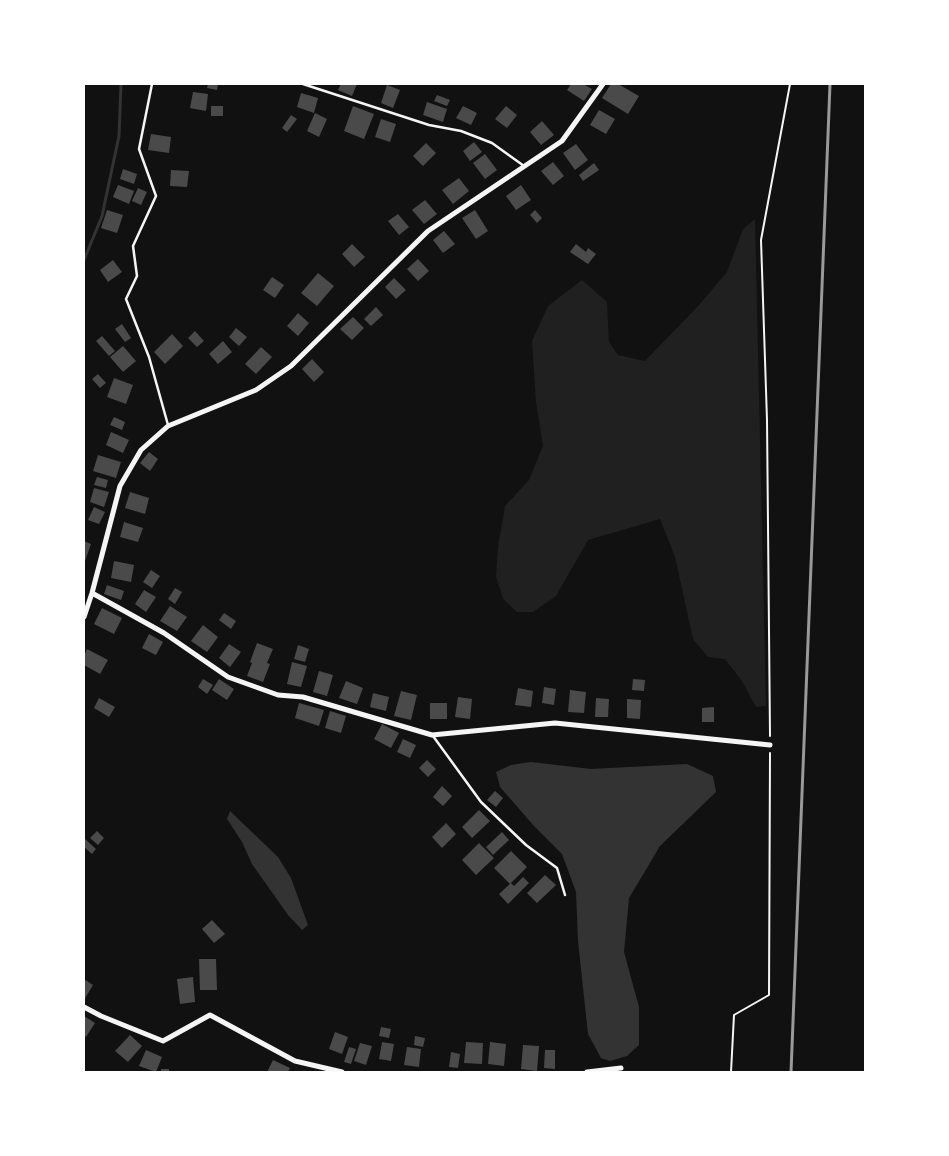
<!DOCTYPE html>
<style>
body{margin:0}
#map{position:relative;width:949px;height:1156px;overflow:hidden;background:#111;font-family:Arial,sans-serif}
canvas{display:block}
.frame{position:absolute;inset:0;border:85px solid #fff;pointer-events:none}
</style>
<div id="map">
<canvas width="949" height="1156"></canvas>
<div class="frame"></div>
</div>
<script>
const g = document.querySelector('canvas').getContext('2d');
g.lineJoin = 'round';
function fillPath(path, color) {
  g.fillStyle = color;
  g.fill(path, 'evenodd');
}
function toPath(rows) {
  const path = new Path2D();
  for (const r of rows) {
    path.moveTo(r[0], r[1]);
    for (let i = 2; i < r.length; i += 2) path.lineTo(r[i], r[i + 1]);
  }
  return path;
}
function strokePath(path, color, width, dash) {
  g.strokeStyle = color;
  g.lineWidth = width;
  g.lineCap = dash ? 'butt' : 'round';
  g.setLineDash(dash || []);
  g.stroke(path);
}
fillPath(toPath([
 [755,219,766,706,756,707,742,681,725,659,708,657,693,639,675,557,660,519,588,540,556,596,533,612,517,612,503,599,496,576,498,547,505,506,529,480,543,446,536,402,532,341,548,306,582,280,607,302,609,342,618,355,645,361,699,305,727,272,743,229]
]), '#202020');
fillPath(toPath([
 [531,762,591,769,687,764,713,776,716,792,660,846,629,898,624,952,639,1007,639,1045,627,1056,610,1061,601,1058,588,1034,578,941,576,892,562,854,534,826,500,787,496,772,511,765],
 [230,811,278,857,291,878,308,925,302,930,288,915,252,864,242,842,227,819]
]), '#333');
strokePath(toPath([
 [84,260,102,216,119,136,121,84]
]), '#333', 3);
fillPath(toPath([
 [208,84,218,84,217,90,207,88],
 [341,84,357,84,352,96,338,90],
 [571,84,583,84,592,89,584,101,567,90],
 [611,84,618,84,639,96,628,114,602,98],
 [387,85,400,90,393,108,381,103],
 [193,92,208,94,206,111,190,108],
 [301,93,318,98,314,113,297,107],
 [437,95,450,100,447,106,434,101],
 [427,102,447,109,443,122,423,115],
 [211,106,223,106,223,116,211,116],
 [353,106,374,114,364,139,344,131],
 [463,106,477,113,471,125,456,118],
 [506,106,517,115,507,128,495,119],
 [599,110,615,119,606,134,590,125],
 [315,113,327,119,319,137,307,131],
 [291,115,297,119,287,132,282,128],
 [381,119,396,124,390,142,375,137],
 [542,121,554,135,541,145,530,132],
 [151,134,171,137,169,153,148,150],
 [474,142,482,152,470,161,463,151],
 [426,143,436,153,423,166,413,156],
 [576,144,588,160,575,170,563,153],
 [485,154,497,170,485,179,473,163],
 [553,162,564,176,553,185,541,171],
 [594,163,599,170,583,181,579,175],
 [123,169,137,174,134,184,120,179],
 [171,170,189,171,187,187,170,186],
 [459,178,469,191,453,204,442,190],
 [118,185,134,191,129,204,113,197],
 [521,185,531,200,516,210,506,196],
 [138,188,147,192,141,205,132,201],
 [425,200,437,214,424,224,412,210],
 [107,210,123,215,117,233,101,228],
 [475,210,488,231,476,239,462,218],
 [535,210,542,218,537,223,530,215],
 [398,214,409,227,399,235,388,221],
 [444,231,455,244,443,253,433,240],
 [352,244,365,257,354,267,342,254],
 [576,244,586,252,588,248,596,254,588,264,570,252],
 [418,259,429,271,418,281,407,269],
 [113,260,122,272,108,282,100,270],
 [318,273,334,286,317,306,301,293],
 [272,277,284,285,275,298,263,290],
 [394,278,406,290,396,299,385,287],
 [376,307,383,315,371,326,364,319],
 [298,313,309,323,298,336,287,326],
 [353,317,364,328,352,340,340,329],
 [122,324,131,338,125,342,115,329],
 [236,328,247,337,239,346,229,337],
 [195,331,204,341,197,347,188,338],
 [172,334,183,346,165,364,154,352],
 [102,336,115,351,109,356,96,341],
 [223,341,232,352,218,364,209,354],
 [123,346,136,361,123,372,110,357],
 [261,347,272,357,256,374,245,364],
 [312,359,324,372,314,382,302,369],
 [98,374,106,383,100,388,92,379],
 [114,378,133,385,126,404,107,397],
 [114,417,125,422,122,430,110,425],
 [111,432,129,440,123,453,106,445],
 [149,452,158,459,150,471,140,463],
 [98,455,121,462,116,478,93,471],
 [97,477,108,480,106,488,94,485],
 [94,488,109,492,104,507,90,502],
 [130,492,149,498,145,514,125,508],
 [94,507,105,512,99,524,88,520],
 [124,522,143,528,138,542,120,537],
 [84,541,91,544,84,564],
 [114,561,134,565,131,582,111,578],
 [151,570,160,576,152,588,143,582],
 [107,585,124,591,121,600,104,594],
 [175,588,182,592,175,604,168,599],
 [144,590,156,597,146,612,135,604],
 [170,606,187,617,177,631,160,621],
 [102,608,122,618,114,634,94,624],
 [224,613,236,621,231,629,219,620],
 [203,625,218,637,207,652,191,641],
 [149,634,163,642,156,655,142,648],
 [257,643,273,649,267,663,270,664,263,682,247,676,252,663,250,662],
 [229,644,241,652,230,667,219,658],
 [298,645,309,649,305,662,294,659],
 [87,649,108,660,100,674,84,665,84,656],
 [292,662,307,666,301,687,287,684],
 [319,671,333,675,327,696,313,692],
 [203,679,213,685,207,694,198,687],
 [219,679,234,689,227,700,212,690],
 [633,679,645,680,644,691,632,690],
 [346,681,363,688,357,704,339,698],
 [544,687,556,689,554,705,542,703],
 [518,688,533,691,531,707,515,705],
 [570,690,586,692,584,713,568,712],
 [401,691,417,695,411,720,394,716],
 [373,693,389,697,386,711,370,707],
 [458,697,472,699,470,719,455,717],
 [99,698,115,707,109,717,94,708],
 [596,698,609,699,608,717,595,717],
 [627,699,641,700,640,719,627,718],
 [299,703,324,710,319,726,295,718],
 [430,703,447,703,447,719,430,719],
 [714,707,714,722,702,722,702,708],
 [330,711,346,716,341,733,325,728],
 [382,724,399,733,391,748,374,739],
 [403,739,416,745,410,758,397,752],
 [427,760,436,769,428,777,419,768],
 [442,786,452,796,443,806,433,797],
 [495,791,503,798,496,807,487,800],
 [479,810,490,821,472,838,462,827],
 [446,823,456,834,442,848,432,837],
 [97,831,104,838,98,845,90,838],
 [502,832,509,840,493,855,486,847],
 [84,838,96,849,92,854,84,847],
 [479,843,494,858,476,875,462,860],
 [511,851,527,867,510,884,494,868],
 [545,875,556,885,537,903,527,893],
 [523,877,529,883,508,904,499,894,511,883,514,886],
 [212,920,225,934,214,943,202,929],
 [199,959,216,959,217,990,200,990],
 [193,977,195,1002,180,1004,177,979],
 [84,979,93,985,84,1000],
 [84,1016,95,1023,86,1037,84,1035],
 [381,1027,391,1029,389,1038,379,1036],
 [335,1032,348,1037,342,1054,329,1049],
 [130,1035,142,1046,128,1062,115,1051],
 [415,1036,425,1038,423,1047,414,1045],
 [382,1042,394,1044,391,1061,379,1059],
 [466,1042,483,1043,482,1064,464,1063],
 [490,1042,506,1044,504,1066,488,1064],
 [360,1043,372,1046,366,1065,354,1061],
 [523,1045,539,1046,537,1071,521,1069],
 [349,1047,356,1049,351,1064,344,1062],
 [407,1047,421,1049,419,1067,404,1065],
 [146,1050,162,1057,156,1072,139,1066],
 [545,1050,555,1050,555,1069,544,1068],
 [451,1052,460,1054,458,1068,449,1067],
 [273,1060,290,1068,288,1072,267,1072],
 [161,1069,169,1069,169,1072,161,1072]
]), '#4a4a4a');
strokePath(toPath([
 [770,736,767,420,761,240,790,84],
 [731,1072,734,1015,769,995,770,753]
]), '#f5f5f5', 2);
strokePath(toPath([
 [152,84,139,149,156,196,133,246,137,276,126,299,149,357,168,425],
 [303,84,429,125,461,131,492,143,524,166],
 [433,736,481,802,526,845,557,868,565,895]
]), '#f5f5f5', 2.5);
strokePath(toPath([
 [92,593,164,633,228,677,278,695,303,697,432,735,555,723,770,745],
 [84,617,92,593,120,486,141,450,168,426,256,390,291,366,428,231,562,141,603,84],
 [84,1007,101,1016,163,1041,210,1015,295,1061,342,1072],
 [587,1072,621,1068]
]), '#f5f5f5', 5);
strokePath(toPath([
 [791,1072,830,84]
]), '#9a9a9a', 3);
</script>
